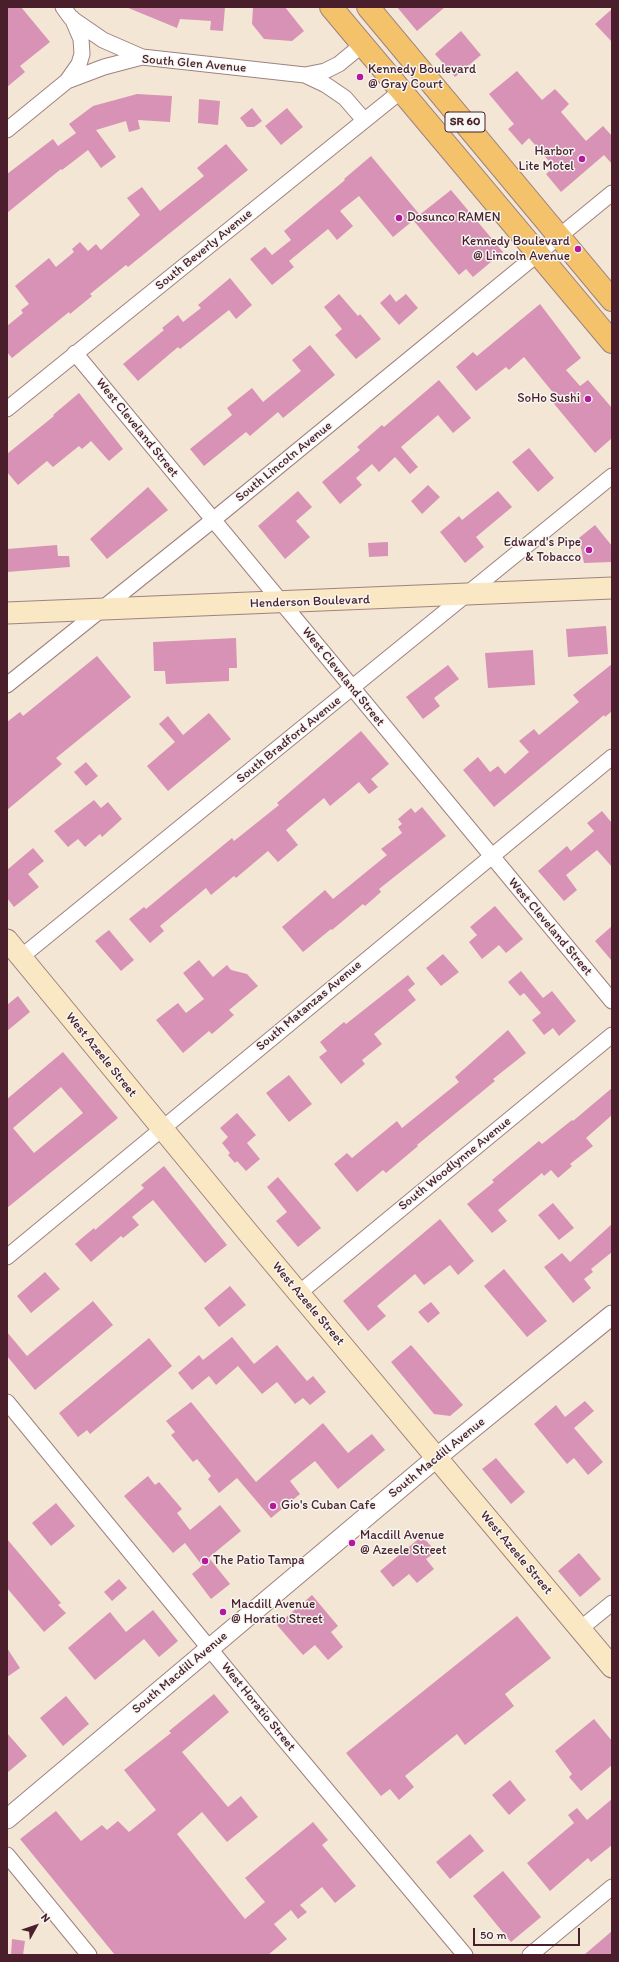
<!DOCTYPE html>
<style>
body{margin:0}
#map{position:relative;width:619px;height:1962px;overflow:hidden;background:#f4e6d4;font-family:Itim,sans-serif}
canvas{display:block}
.frame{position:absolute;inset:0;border:8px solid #4a1f2b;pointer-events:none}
.north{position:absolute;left:16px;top:1906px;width:40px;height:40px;-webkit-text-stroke:3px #f6f6f2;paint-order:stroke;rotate:50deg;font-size:11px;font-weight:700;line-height:16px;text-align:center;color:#4a1f2b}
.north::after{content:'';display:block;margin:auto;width:14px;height:18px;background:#4a1f2b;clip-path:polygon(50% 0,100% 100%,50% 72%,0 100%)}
.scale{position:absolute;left:473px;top:1928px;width:107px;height:18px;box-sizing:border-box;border:2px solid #4a1f2b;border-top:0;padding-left:5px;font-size:12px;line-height:14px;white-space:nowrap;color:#4a1f2b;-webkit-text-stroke:3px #f6f6f2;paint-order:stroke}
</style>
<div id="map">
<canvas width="619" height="1962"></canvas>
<div class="frame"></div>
<div class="north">N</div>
<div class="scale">50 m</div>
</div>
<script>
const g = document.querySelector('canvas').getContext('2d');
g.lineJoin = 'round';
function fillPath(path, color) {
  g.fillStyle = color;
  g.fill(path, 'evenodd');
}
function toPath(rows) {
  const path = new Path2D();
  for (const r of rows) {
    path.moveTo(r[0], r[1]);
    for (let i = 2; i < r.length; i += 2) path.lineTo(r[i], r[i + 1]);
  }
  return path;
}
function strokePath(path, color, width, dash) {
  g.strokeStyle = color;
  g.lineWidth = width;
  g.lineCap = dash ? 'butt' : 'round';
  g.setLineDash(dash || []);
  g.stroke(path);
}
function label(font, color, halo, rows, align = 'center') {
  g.font = font + ' Itim,sans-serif';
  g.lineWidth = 3;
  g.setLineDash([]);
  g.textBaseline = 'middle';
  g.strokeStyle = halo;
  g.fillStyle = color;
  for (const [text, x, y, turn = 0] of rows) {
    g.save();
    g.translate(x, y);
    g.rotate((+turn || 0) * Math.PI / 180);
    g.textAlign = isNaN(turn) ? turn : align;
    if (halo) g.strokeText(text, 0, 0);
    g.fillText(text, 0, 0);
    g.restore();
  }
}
fillPath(toPath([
 [7,7,21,7,50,42,20,66,25,72,7,87],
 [126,7,225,7,223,31,210,30,211,21,180,19,177,28],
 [253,7,285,7,304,31,292,41,264,39,252,24],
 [397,7,445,7,417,31],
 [612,9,612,42,595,24],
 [461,31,481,55,455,77,435,54],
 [517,71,542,100,555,89,569,104,561,112,586,141,603,126,612,136,612,164,604,155,561,192,546,174,554,167,529,138,522,145,508,129,514,124,489,94],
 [137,94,172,96,170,122,138,120,140,129,129,132,126,121,96,130,116,157,101,168,88,150,62,170,61,169,7,213,7,174,53,139,58,146,76,133,69,124,93,106],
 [199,99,220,101,218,125,198,123],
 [252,108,262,121,254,127,247,127,240,118],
 [287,108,303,127,281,145,265,126],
 [226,144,248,170,128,267,126,265,90,294,92,296,70,314,69,312,12,358,7,352,7,326,23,313,21,310,29,304,15,286,49,258,56,267,74,252,72,249,80,242,88,251,96,244,101,250,140,215,127,198,142,187,160,211,204,176,197,168],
 [371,156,420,215,393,237,359,196,340,211,353,226,337,240,328,229,289,261,294,267,272,285,250,259,265,247,272,255,291,240,284,231,345,180,344,179],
 [451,190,503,252,473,277,466,269,459,275,413,220],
 [230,278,252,305,236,319,229,310,180,349,178,347,138,381,123,364,164,330,162,328,178,315,183,322,201,308,198,305],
 [339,294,358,316,360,314,381,339,356,359,335,335,342,329,324,307],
 [390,294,396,302,406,294,418,308,399,325,380,303],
 [540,304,581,358,566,370,580,386,588,380,612,408,612,438,595,453,550,399,555,395,524,357,509,370,506,367,476,391,456,367,473,352,477,356],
 [310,345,335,375,283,418,278,412,250,436,246,432,204,466,190,449,232,415,227,408,252,388,263,402,301,371,292,360],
 [439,380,471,418,453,433,438,415,401,447,418,467,410,474,395,457,379,472,372,464,356,478,362,485,340,504,322,482,360,450,357,447,382,425,384,427],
 [79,393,123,449,109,461,91,441,82,449,79,446,53,467,47,461,18,485,7,472,7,454,54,416,53,415],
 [529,448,554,478,538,492,512,462],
 [428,485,440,497,422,514,411,501],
 [148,487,168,510,107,559,90,539],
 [298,491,312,507,296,521,310,537,285,559,258,526],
 [498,491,512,507,476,537,484,547,465,563,440,532,459,516,462,520],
 [595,525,612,546,612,562,584,563,579,538],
 [388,542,388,556,369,557,368,543],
 [57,545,58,556,69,556,70,567,7,572,7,549],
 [606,626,608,654,568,657,566,629],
 [236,638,237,668,229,668,229,681,166,684,165,671,154,671,153,642],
 [533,650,535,685,488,688,485,653],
 [97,656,131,697,56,758,62,764,7,810,7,722,20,712,23,716],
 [612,664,612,711,605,717,604,715,494,807,463,770,478,757,490,772,498,766,505,774,529,752,519,741,534,729,539,735,579,702,573,695],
 [448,665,459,679,434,698,440,706,423,719,406,697],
 [209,713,231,739,168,791,147,766,175,742,159,724,168,716,183,735],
 [361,731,389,764,371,779,378,787,369,794,359,782,330,806,324,798,286,830,298,845,278,862,268,851,236,878,234,876,211,895,206,888,160,926,164,931,150,943,129,919,144,907,146,909,232,838,234,841,279,805,277,803],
 [86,762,98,776,86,786,74,772],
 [94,800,101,808,108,802,122,819,102,837,100,834,85,847,78,839,68,847,54,831],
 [422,807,446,836,379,889,381,892,365,906,363,904,332,930,331,929,303,952,282,927,325,890,333,899,387,855,381,849,402,833,398,827,402,824,398,819,411,808,415,813],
 [602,811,612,823,612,867,597,850,566,875,577,890,564,901,538,871,567,846,571,851,594,831,587,823],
 [33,848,44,861,28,874,39,887,14,907,7,898,7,870],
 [495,906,523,939,506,953,499,945,482,959,469,942,477,935,470,927],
 [612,926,612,961,595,941],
 [109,930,134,960,121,971,95,941],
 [443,954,459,972,441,986,426,968],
 [199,960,213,977,227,965,231,970,247,974,258,986,229,1010,234,1015,212,1034,209,1031,183,1053,156,1020,178,1003,186,1013,204,999,183,973],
 [521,971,543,998,552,991,576,1021,559,1036,553,1028,544,1035,532,1020,541,1013,524,993,520,996,508,982],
 [408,975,415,984,408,990,416,1000,374,1034,382,1044,362,1060,365,1064,341,1084,319,1057,327,1051,320,1042,344,1022,346,1024],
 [18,996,30,1012,7,1031,7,1005],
 [508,1030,526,1053,493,1079,495,1081,417,1145,418,1146,386,1173,383,1170,357,1192,334,1164,347,1153,352,1158,397,1121,402,1128,459,1082,455,1077],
 [63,1052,118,1118,7,1208,7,1099],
 [61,1087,83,1113,34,1153,13,1128],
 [289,1075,312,1104,289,1122,266,1093],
 [612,1088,612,1115,586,1138,593,1146,570,1164,572,1166,558,1178,551,1170,544,1176,542,1173,498,1210,507,1221,492,1233,467,1204,494,1182,492,1180,539,1141,542,1144,572,1120,573,1121],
 [237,1113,256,1135,247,1143,260,1159,246,1171,237,1161,235,1163,228,1155,230,1153,222,1143,228,1137,220,1128],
 [164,1166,227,1245,205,1263,153,1200,132,1217,139,1225,123,1238,121,1236,91,1262,75,1244,94,1228,95,1230,144,1188,141,1185],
 [278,1177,321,1228,298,1247,276,1221,287,1212,267,1187],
 [553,1203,574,1228,559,1240,538,1215],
 [440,1219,474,1261,458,1275,450,1265,424,1285,415,1274,377,1306,386,1316,368,1331,343,1301],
 [612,1224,612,1252,591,1269,593,1272,584,1279,591,1288,573,1303,544,1267,562,1253,570,1262],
 [504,1269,547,1321,527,1337,484,1286],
 [45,1272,60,1289,31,1313,17,1296],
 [230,1286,246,1305,219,1327,204,1308],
 [93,1301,113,1325,35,1390,7,1356,7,1332,27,1356],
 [431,1302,440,1313,428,1323,418,1312],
 [232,1337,254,1364,277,1345,307,1381,313,1376,326,1392,310,1405,303,1398,295,1404,277,1382,262,1394,238,1366,216,1385,209,1376,192,1390,178,1373,199,1355,203,1360],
 [149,1338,172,1366,90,1434,87,1430,78,1437,59,1413],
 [411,1345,463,1405,450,1416,434,1414,391,1362],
 [585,1401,594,1411,574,1428,603,1462,588,1475,574,1458,567,1464,534,1424,556,1405,565,1417],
 [191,1402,256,1482,323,1423,348,1453,372,1434,385,1450,338,1489,315,1461,290,1481,300,1494,271,1518,237,1478,219,1493,208,1479,211,1476,197,1459,193,1462,171,1435,175,1432,166,1421],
 [496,1458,525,1492,511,1504,482,1469],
 [148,1476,155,1485,159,1482,182,1509,177,1513,190,1530,220,1505,241,1531,201,1564,185,1543,173,1553,124,1496],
 [56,1503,75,1526,51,1546,32,1523],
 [422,1536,431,1546,428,1548,433,1554,426,1559,434,1569,417,1583,409,1574,393,1587,380,1571],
 [7,1539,61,1603,58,1605,66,1613,44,1632,7,1588],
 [579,1553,601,1579,580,1597,558,1571],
 [210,1559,230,1584,211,1599,192,1574],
 [119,1579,127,1588,112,1601,104,1592],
 [312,1595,338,1626,331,1632,343,1647,328,1660,315,1645,303,1655,277,1625],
 [153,1610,178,1641,159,1657,144,1639,95,1680,68,1648,110,1612,126,1632],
 [517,1616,551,1658,505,1694,514,1706,465,1745,457,1734,405,1776,414,1787,399,1800,390,1789,381,1796,346,1753],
 [7,1648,20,1668,7,1677],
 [214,1694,229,1712,182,1752,228,1807,241,1796,258,1817,227,1842,202,1812,177,1834,245,1919,265,1902,245,1878,313,1822,328,1840,322,1845,356,1886,335,1903,322,1887,300,1905,307,1912,298,1919,291,1910,274,1924,287,1939,268,1955,115,1955,20,1839,56,1811,81,1841,102,1825,107,1830,118,1821,129,1832,156,1810,124,1770,171,1733,169,1731],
 [66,1696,89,1724,63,1746,40,1718],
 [594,1719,612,1741,612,1765,581,1791,569,1777,572,1774,555,1751],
 [7,1733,27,1756,7,1773],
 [510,1780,526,1800,509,1815,492,1795],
 [612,1799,612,1845,591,1862,588,1858,550,1891,527,1863,574,1823,568,1815,577,1808,587,1820],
 [470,1834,484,1851,450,1879,436,1862],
 [503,1871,541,1917,511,1942,473,1896],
 [612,1931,612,1955,584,1955],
 [12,1939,25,1941,23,1955,11,1955]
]), '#d892b5');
const minor = toPath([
 [63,7,71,18,103,40,142,57],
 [305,75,326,85,345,98,364,120],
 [67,81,79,64,82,54,81,39,72,18],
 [7,130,67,81,104,67,142,57,305,75,325,71,339,64,362,45],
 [75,353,612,1001],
 [7,409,401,91],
 [7,685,213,520,612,193],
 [21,957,612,476],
 [7,1257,612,757],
 [299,1293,612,1035],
 [7,1402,283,1738,465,1955],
 [580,1629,612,1603],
 [7,1855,89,1955],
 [530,1955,612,1887]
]);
const tertiary = toPath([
 [7,1819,436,1458,612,1315]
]);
const secondary = toPath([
 [7,613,612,588],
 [7,940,255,1241,612,1667]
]);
const primary = toPath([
 [331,7,612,342],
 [368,7,612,300]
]);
strokePath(minor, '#9f8280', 17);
strokePath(tertiary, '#9f8280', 21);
strokePath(secondary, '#9f8280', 23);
strokePath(primary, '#9f8280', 24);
strokePath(minor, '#fff', 15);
strokePath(tertiary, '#fff', 19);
strokePath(secondary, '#fae7c3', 21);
strokePath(primary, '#f3c26a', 22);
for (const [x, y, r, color] of [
 [360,77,4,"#b5179e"],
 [582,159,4,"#b5179e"],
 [399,218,4,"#b5179e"],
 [578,249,4,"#b5179e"],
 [588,399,4,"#b5179e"],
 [589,550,4,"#b5179e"],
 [273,1506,4,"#b5179e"],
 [352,1543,4,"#b5179e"],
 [205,1561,4,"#b5179e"],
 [223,1612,4,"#b5179e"]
]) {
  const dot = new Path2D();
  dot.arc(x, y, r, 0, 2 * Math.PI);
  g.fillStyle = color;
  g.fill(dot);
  strokePath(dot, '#f6f6f2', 1.5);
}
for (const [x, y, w] of [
 [465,122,40]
]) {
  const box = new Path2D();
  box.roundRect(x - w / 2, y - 10, w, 20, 3);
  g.fillStyle = '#f6f6f2';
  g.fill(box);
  strokePath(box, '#4a1f2b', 1);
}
label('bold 12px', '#4a1f2b', null, [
 ["SR 60",465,122]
]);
label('13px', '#4a1f2b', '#f6f6f2', [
 ["South Glen Avenue",194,64,5],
 ["South Beverly Avenue",204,250,-39],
 ["West Cleveland Street",137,428,51],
 ["South Lincoln Avenue",284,462,-39],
 ["Henderson Boulevard",310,602,-2],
 ["West Cleveland Street",343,677,51],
 ["South Bradford Avenue",289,740,-39],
 ["West Cleveland Street",550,927,50],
 ["South Matanzas Avenue",309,1006,-40],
 ["West Azeele Street",101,1055,51],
 ["South Woodlynne Avenue",455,1164,-39],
 ["West Azeele Street",308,1304,50],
 ["South Macdill Avenue",437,1458,-39],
 ["West Azeele Street",516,1553,50],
 ["South Macdill Avenue",180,1673,-40],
 ["West Horatio Street",258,1707,51]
]);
label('13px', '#4a1f2b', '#f6f6f2', [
 ["Kennedy Boulevard",368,70],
 ["@ Gray Court",368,85],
 ["Harbor",574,152,"right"],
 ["Lite Motel",574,167,"right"],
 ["Dosunco RAMEN",407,218],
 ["Kennedy Boulevard",570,242,"right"],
 ["@ Lincoln Avenue",570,257,"right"],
 ["SoHo Sushi",580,399,"right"],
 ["Edward's Pipe",581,543,"right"],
 ["& Tobacco",581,558,"right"],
 ["Gio's Cuban Cafe",281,1506],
 ["Macdill Avenue",360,1536],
 ["@ Azeele Street",360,1551],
 ["The Patio Tampa",213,1561],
 ["Macdill Avenue",231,1605],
 ["@ Horatio Street",231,1620]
], 'left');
</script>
